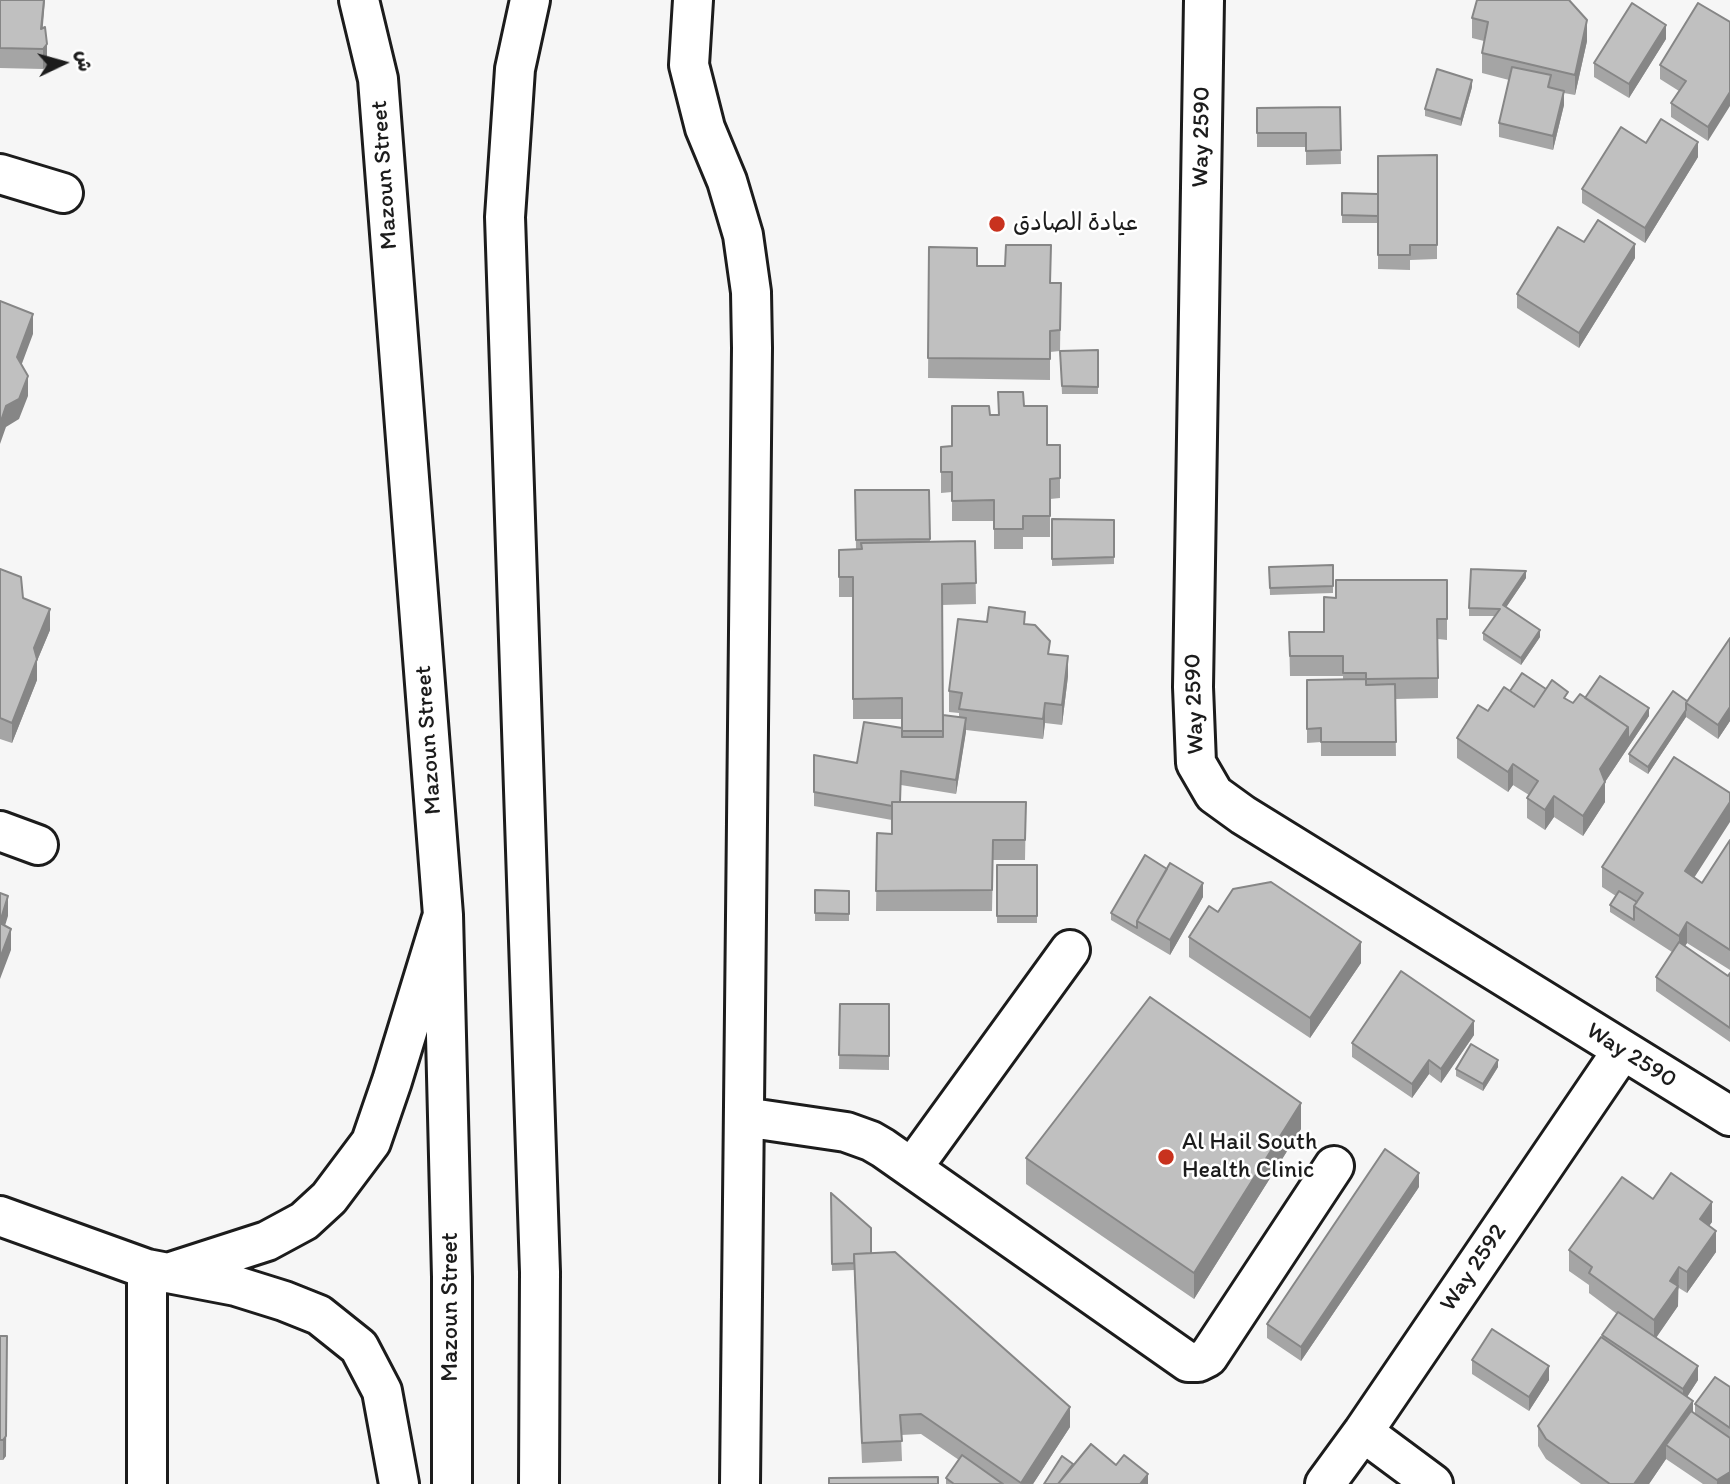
<!DOCTYPE html>
<meta charset="utf-8">
<style>
body{margin:0}
#map{position:relative;width:1730px;height:1484px;overflow:hidden;background:#f6f6f6;font-family:Itim,"Playpen Sans Arabic",sans-serif}
canvas{display:block}
.north{position:absolute;left:28px;top:28px;width:70px;height:70px;-webkit-text-stroke:5px #fff;paint-order:stroke;rotate:85deg;font-size:19px;font-weight:700;line-height:28px;text-align:center;color:#1c1c1c}
.north::after{content:'';display:block;margin:auto;width:24px;height:32px;background:#1c1c1c;clip-path:polygon(50% 0,100% 100%,50% 72%,0 100%)}
</style>
<div id="map">
<canvas width="1730" height="1484"></canvas>
<div class="north">ش</div>
</div>
<script>
const g = document.querySelector('canvas').getContext('2d');
g.lineJoin = 'round';
function toPath(rows) {
  const path = new Path2D();
  for (const r of rows) {
    path.moveTo(r[0], r[1]);
    for (let i = 2; i < r.length; i += 2) path.lineTo(r[i], r[i + 1]);
  }
  return path;
}
function strokePath(path, color, width, dash) {
  g.strokeStyle = color;
  g.lineWidth = width;
  g.lineCap = dash ? 'butt' : 'round';
  g.setLineDash(dash || []);
  g.stroke(path);
}
function fillPath(path, color) {
  g.fillStyle = color;
  g.fill(path, 'evenodd');
}
function label(font, color, halo, rows, align = 'center') {
  g.font = font + ' Itim,"Playpen Sans Arabic",sans-serif';
  g.lineWidth = 5;
  g.setLineDash([]);
  g.textBaseline = 'middle';
  g.strokeStyle = halo;
  g.fillStyle = color;
  for (const [text, x, y, turn = 0] of rows) {
    g.save();
    g.translate(x, y);
    g.rotate((+turn || 0) * Math.PI / 180);
    g.textAlign = isNaN(turn) ? turn : align;
    if (halo) g.strokeText(text, 0, 0);
    g.fillText(text, 0, 0);
    g.restore();
  }
}
const minor = toPath([
 [693,0,689,65,705,128,727,181,743,235,751,292,752,348,740,1484],
 [1204,0,1193,687,1196,763,1214,794,1243,815,1730,1116],
 [0,174,63,193],
 [0,831,38,845],
 [744,1117,846,1132,871,1141,883,1148,1188,1362,1198,1362,1208,1357,1334,1166],
 [912,1168,1070,950],
 [0,1216,147,1269,236,1286,284,1301,319,1315,359,1347,382,1391,399,1484],
 [147,1269,147,1484],
 [171,1272,267,1241,304,1221,329,1198,371,1142,392,1081,441,921],
 [1363,1432,1433,1484],
 [1325,1484,1363,1432,1622,1051]
]);
const major = toPath([
 [359,0,378,79,443,915,452,1277,452,1484],
 [530,0,515,69,505,217,540,1272,539,1484]
]);
strokePath(minor, '#1c1c1c', 44);
strokePath(major, '#1c1c1c', 44);
strokePath(minor, '#fff', 38);
strokePath(major, '#fff', 38);
fillPath(toPath([
 [0,0,43,28,47,65,43,69,0,68],
 [1472,18,1587,41,1575,95,1564,93,1564,105,1553,150,1499,137,1499,123,1509,80,1482,73,1482,53,1484,41,1472,38],
 [1730,22,1708,141,1671,117,1671,103,1679,91,1660,79,1660,65],
 [1666,39,1629,98,1594,77,1594,63],
 [1472,87,1461,126,1425,116,1425,109],
 [1340,107,1341,164,1306,165,1306,147,1257,147,1257,108],
 [1646,143,1698,157,1645,243,1582,203,1582,189],
 [1437,155,1437,259,1410,260,1410,270,1378,269,1378,218,1378,223,1342,223,1342,193,1378,194],
 [929,247,977,266,1050,283,1061,283,1060,351,1098,350,1098,394,1062,394,1060,351,1050,352,1050,380,928,378],
 [1635,258,1579,348,1517,308,1517,294],
 [1024,406,1047,445,1060,445,1060,498,1050,499,1050,537,1023,537,1023,549,994,549,994,521,952,521,952,492,941,493,941,447,952,446,990,415,998,415],
 [855,490,929,490,930,542,975,541,976,604,942,605,943,715,959,717,959,713,949,712,949,691,987,622,1025,624,1068,676,1062,725,1045,723,1043,739,966,730,956,794,901,785,900,802,1026,802,1025,860,993,860,992,911,876,911,877,833,892,834,892,820,814,806,814,755,857,763,902,734,902,719,853,719,853,597,839,597,839,550,856,549],
 [1052,519,1114,520,1114,564,1052,566],
 [1333,565,1333,593,1270,595,1269,567],
 [0,569,23,598,50,630,37,661,37,680,12,743,0,739],
 [1526,578,1506,607,1540,637,1521,665,1483,640,1483,633,1495,616,1469,616,1469,608],
 [1447,580,1447,640,1438,639,1438,698,1395,699,1396,756,1321,756,1321,742,1307,743,1307,680,1343,679,1343,676,1290,676,1289,632,1324,632,1336,598],
 [1730,638,1730,721,1718,739,1686,717,1648,774,1629,762,1629,754,1687,701],
 [1546,689,1573,703,1585,698,1649,716,1605,782,1605,802,1583,836,1554,817,1545,830,1527,818,1527,798,1529,795,1513,785,1508,792,1457,758,1457,738,1510,691],
 [1730,840,1730,970,1687,943,1685,946,1728,976,1730,973,1730,1042,1656,991,1656,977,1672,952,1610,912,1610,905,1616,896,1602,887,1602,867,1694,877,1702,883],
 [997,865,1037,865,1037,923,997,923],
 [815,890,849,891,849,921,815,921],
 [1203,897,1170,955,1111,920,1111,913],
 [1218,912,1361,963,1310,1038,1189,957,1189,937],
 [840,1004,889,1004,889,1070,839,1069],
 [1474,1035,1441,1083,1429,1074,1412,1098,1352,1057,1352,1043],
 [1498,1067,1483,1091,1456,1076,1456,1069],
 [1301,1129,1194,1299,1026,1184,1026,1158],
 [1419,1187,1301,1361,1267,1338,1267,1324],
 [831,1193,871,1253,1070,1427,1033,1484,946,1484,946,1478,959,1460,921,1434,901,1435,902,1461,862,1463,854,1270,832,1271],
 [1653,1199,1712,1222,1709,1226,1716,1252,1687,1293,1679,1288,1678,1290,1678,1306,1656,1337,1698,1380,1687,1397,1693,1412,1695,1414,1695,1404,1730,1387,1730,1484,1703,1484,1666,1459,1649,1484,1581,1484,1546,1459,1538,1446,1538,1426,1602,1338,1602,1335,1617,1314,1589,1293,1589,1285,1569,1271,1569,1250],
 [0,1336,6,1456,3,1460,0,1460],
 [1472,1360,1549,1380,1529,1411,1472,1374]
]), '#a5a5a5');
fillPath(toPath([
 [44,0,45,0,41,49,41,29],
 [1587,20,1587,41,1575,95,1575,75],
 [1666,25,1666,39,1629,98,1629,84],
 [47,44,47,65,43,69,43,49],
 [1472,80,1472,87,1461,126,1461,119],
 [1564,91,1564,105,1553,150,1553,136],
 [1730,92,1730,106,1708,141,1708,127],
 [1698,142,1698,157,1645,243,1645,228],
 [1635,244,1635,258,1579,348,1579,333],
 [33,314,33,334,17,377,17,357],
 [28,376,28,396,19,419,6,427,0,444,0,424,6,406],
 [1526,571,1526,578,1503,612,1503,605],
 [50,609,50,630,37,661,37,680,12,743,12,723,34,648],
 [1540,630,1540,637,1521,665,1521,658],
 [1068,656,1068,676,1062,725,1062,705],
 [1045,703,1045,723,1043,739,1043,719],
 [1730,707,1730,721,1718,739,1718,725],
 [1649,708,1649,716,1605,782,1605,802,1583,836,1583,816,1600,769,1628,727],
 [1686,710,1686,717,1648,774,1648,767],
 [966,718,966,732,956,794,956,780],
 [1513,764,1513,785,1508,792,1508,772],
 [1554,796,1554,817,1545,830,1545,810],
 [1730,802,1730,822,1685,892,1685,871],
 [1203,883,1203,897,1170,955,1170,940],
 [8,896,8,916,0,942,0,922],
 [1687,922,1687,943,1679,956,1679,936],
 [11,929,11,950,0,979,0,958],
 [1361,942,1361,963,1310,1038,1310,1018],
 [1474,1021,1474,1035,1441,1083,1441,1069],
 [1429,1060,1429,1074,1412,1098,1412,1084],
 [1498,1060,1498,1067,1483,1091,1483,1084],
 [1301,1103,1301,1129,1194,1299,1194,1273],
 [1419,1173,1419,1187,1301,1361,1301,1347],
 [1712,1202,1712,1222,1700,1239,1700,1219],
 [1716,1231,1716,1252,1687,1293,1687,1272],
 [1679,1267,1678,1306,1654,1341,1654,1320,1670,1281],
 [7,1336,6,1456,3,1460,3,1440],
 [1549,1366,1549,1380,1529,1411,1529,1397],
 [1698,1366,1698,1380,1683,1403,1683,1389],
 [1693,1401,1693,1421,1666,1445,1666,1459,1649,1484,1634,1484],
 [1070,1407,1070,1427,1033,1484,1021,1484],
 [1730,1472,1730,1484,1717,1484,1717,1480],
 [1148,1474,1148,1484,1140,1484]
]), '#868686');
const building = toPath([
 [0,0,44,0,41,29,45,27,47,44,43,49,0,48,0,0],
 [1477,0,1569,0,1587,20,1575,75,1482,53,1488,22,1472,18,1477,0],
 [1632,3,1666,25,1629,84,1594,63,1632,3],
 [1698,3,1730,22,1730,92,1708,127,1671,103,1686,81,1660,65,1698,3],
 [1512,67,1551,75,1548,87,1564,91,1553,136,1499,123,1512,67],
 [1437,69,1472,80,1461,119,1425,109,1437,69],
 [1340,107,1341,150,1306,151,1306,133,1257,133,1257,108,1340,107],
 [1661,119,1698,142,1645,228,1582,189,1621,127,1646,143,1661,119],
 [1437,155,1437,245,1410,245,1410,255,1378,255,1378,156,1437,155],
 [1342,193,1378,194,1378,216,1342,215,1342,193],
 [1598,220,1635,244,1579,333,1517,294,1558,227,1584,242,1598,220],
 [1006,245,1051,245,1050,283,1061,283,1060,330,1050,331,1050,359,928,358,929,247,977,248,977,266,1005,266,1006,245],
 [0,301,33,314,17,357,28,376,19,399,6,406,0,424,0,301],
 [1098,350,1098,387,1062,386,1060,351,1098,350],
 [998,392,1023,392,1024,406,1047,406,1047,445,1060,445,1060,478,1050,479,1050,516,1023,516,1023,529,994,529,994,500,952,501,952,472,941,472,941,447,952,446,952,406,989,406,990,415,999,415,998,392],
 [855,490,929,490,930,539,856,540,855,490],
 [1052,519,1114,520,1114,557,1052,559,1052,519],
 [975,541,976,583,942,584,943,731,902,731,902,698,853,699,853,577,839,577,839,550,862,549,861,543,975,541],
 [1333,565,1333,586,1270,588,1269,567,1333,565],
 [0,569,21,577,23,598,50,609,34,648,37,659,12,723,0,718,0,569],
 [1471,569,1526,571,1503,605,1540,630,1521,658,1483,633,1500,609,1469,608,1471,569],
 [1336,580,1447,580,1447,619,1437,619,1438,678,1366,679,1366,673,1343,673,1343,656,1290,656,1289,632,1324,632,1324,597,1336,598,1336,580],
 [989,607,1025,612,1024,624,1035,625,1050,641,1048,654,1068,656,1062,705,1045,703,1043,719,959,709,962,693,949,691,958,619,987,622,989,607],
 [1730,638,1730,707,1718,725,1686,703,1730,638],
 [1522,673,1546,689,1534,707,1510,691,1522,673],
 [1600,676,1649,708,1628,740,1628,727,1585,698,1600,676],
 [1366,679,1366,685,1395,684,1396,742,1321,742,1321,728,1307,729,1307,680,1366,679],
 [1552,680,1568,692,1564,698,1573,703,1580,694,1628,727,1600,769,1605,782,1583,816,1554,796,1545,810,1527,798,1538,781,1513,764,1508,772,1457,738,1478,705,1488,711,1504,687,1534,707,1552,680],
 [1673,691,1687,701,1686,703,1686,710,1648,767,1629,754,1673,691],
 [943,715,966,718,956,780,901,771,900,802,892,802,892,806,814,792,814,755,857,763,864,722,902,728,902,737,943,737,943,715],
 [1674,757,1730,793,1730,802,1685,871,1702,883,1730,840,1730,950,1687,922,1679,936,1634,906,1643,893,1602,867,1674,757],
 [892,802,1026,802,1025,840,993,840,992,890,876,891,877,833,892,834,892,802],
 [1145,855,1167,869,1137,921,1137,928,1111,913,1145,855],
 [1170,863,1203,883,1170,940,1137,921,1170,863],
 [997,865,1037,865,1037,916,997,916,997,865],
 [1271,882,1361,942,1310,1018,1189,937,1209,906,1218,912,1233,889,1271,882],
 [815,890,849,891,849,914,815,913,815,890],
 [1619,891,1637,902,1634,906,1634,920,1610,905,1619,891],
 [0,893,8,896,0,922,0,893],
 [0,923,11,929,0,958,0,923],
 [1679,942,1728,976,1730,973,1730,1028,1656,977,1679,942],
 [1401,971,1474,1021,1441,1069,1429,1060,1412,1084,1352,1043,1401,971],
 [1150,997,1301,1103,1194,1273,1026,1158,1150,997],
 [840,1004,889,1004,889,1056,839,1055,840,1004],
 [1471,1044,1498,1060,1483,1084,1456,1069,1471,1044],
 [1385,1149,1419,1173,1301,1347,1267,1324,1385,1149],
 [1671,1173,1712,1202,1700,1219,1716,1231,1687,1272,1679,1267,1670,1281,1678,1286,1654,1320,1589,1273,1592,1267,1569,1250,1622,1177,1653,1199,1671,1173],
 [831,1193,871,1228,871,1253,854,1254,854,1263,832,1264,831,1193],
 [895,1252,1070,1407,1021,1483,921,1414,900,1415,902,1441,862,1443,854,1254,895,1252],
 [1618,1312,1698,1366,1683,1389,1602,1335,1618,1312],
 [1492,1329,1549,1366,1529,1397,1472,1360,1492,1329],
 [0,1336,7,1336,6,1436,3,1440,0,1440,0,1336],
 [1601,1337,1693,1401,1634,1484,1610,1484,1546,1439,1538,1426,1601,1337],
 [1715,1377,1730,1387,1730,1428,1695,1404,1715,1377],
 [1691,1411,1730,1438,1730,1472,1717,1480,1666,1445,1691,1411],
 [1091,1444,1116,1465,1124,1455,1148,1474,1140,1484,1058,1484,1091,1444],
 [962,1455,1003,1484,954,1484,946,1478,962,1455],
 [1062,1456,1073,1464,1058,1484,1044,1484,1062,1456],
 [938,1477,938,1484,829,1484,829,1478,938,1477]
]);
fillPath(building, '#c0c0c0');
strokePath(building, '#868686', 2);
for (const [x, y, r, color] of [
 [997,224,9,"#c8321e"],
 [1166,1157,9,"#c8321e"]
]) {
  const dot = new Path2D();
  dot.arc(x, y, r, 0, 2 * Math.PI);
  g.fillStyle = color;
  g.fill(dot);
  strokePath(dot, '#fff', 2.5);
}
label('24px', '#1c1c1c', '#fff', [
 ["Way 2590",1202,137,-89],
 ["Mazoun Street",385,175,-94],
 ["Way 2590",1195,704,-92],
 ["Mazoun Street",429,740,-94],
 ["Way 2590",1631,1056,32],
 ["Way 2592",1474,1268,-56],
 ["Mazoun Street",451,1307,-90]
]);
label('24px', '#1c1c1c', '#fff', [
 ["عيادة الصادق",1013,224],
 ["Al Hail South",1182,1143],
 ["Health Clinic",1182,1171]
], 'left');
</script>
